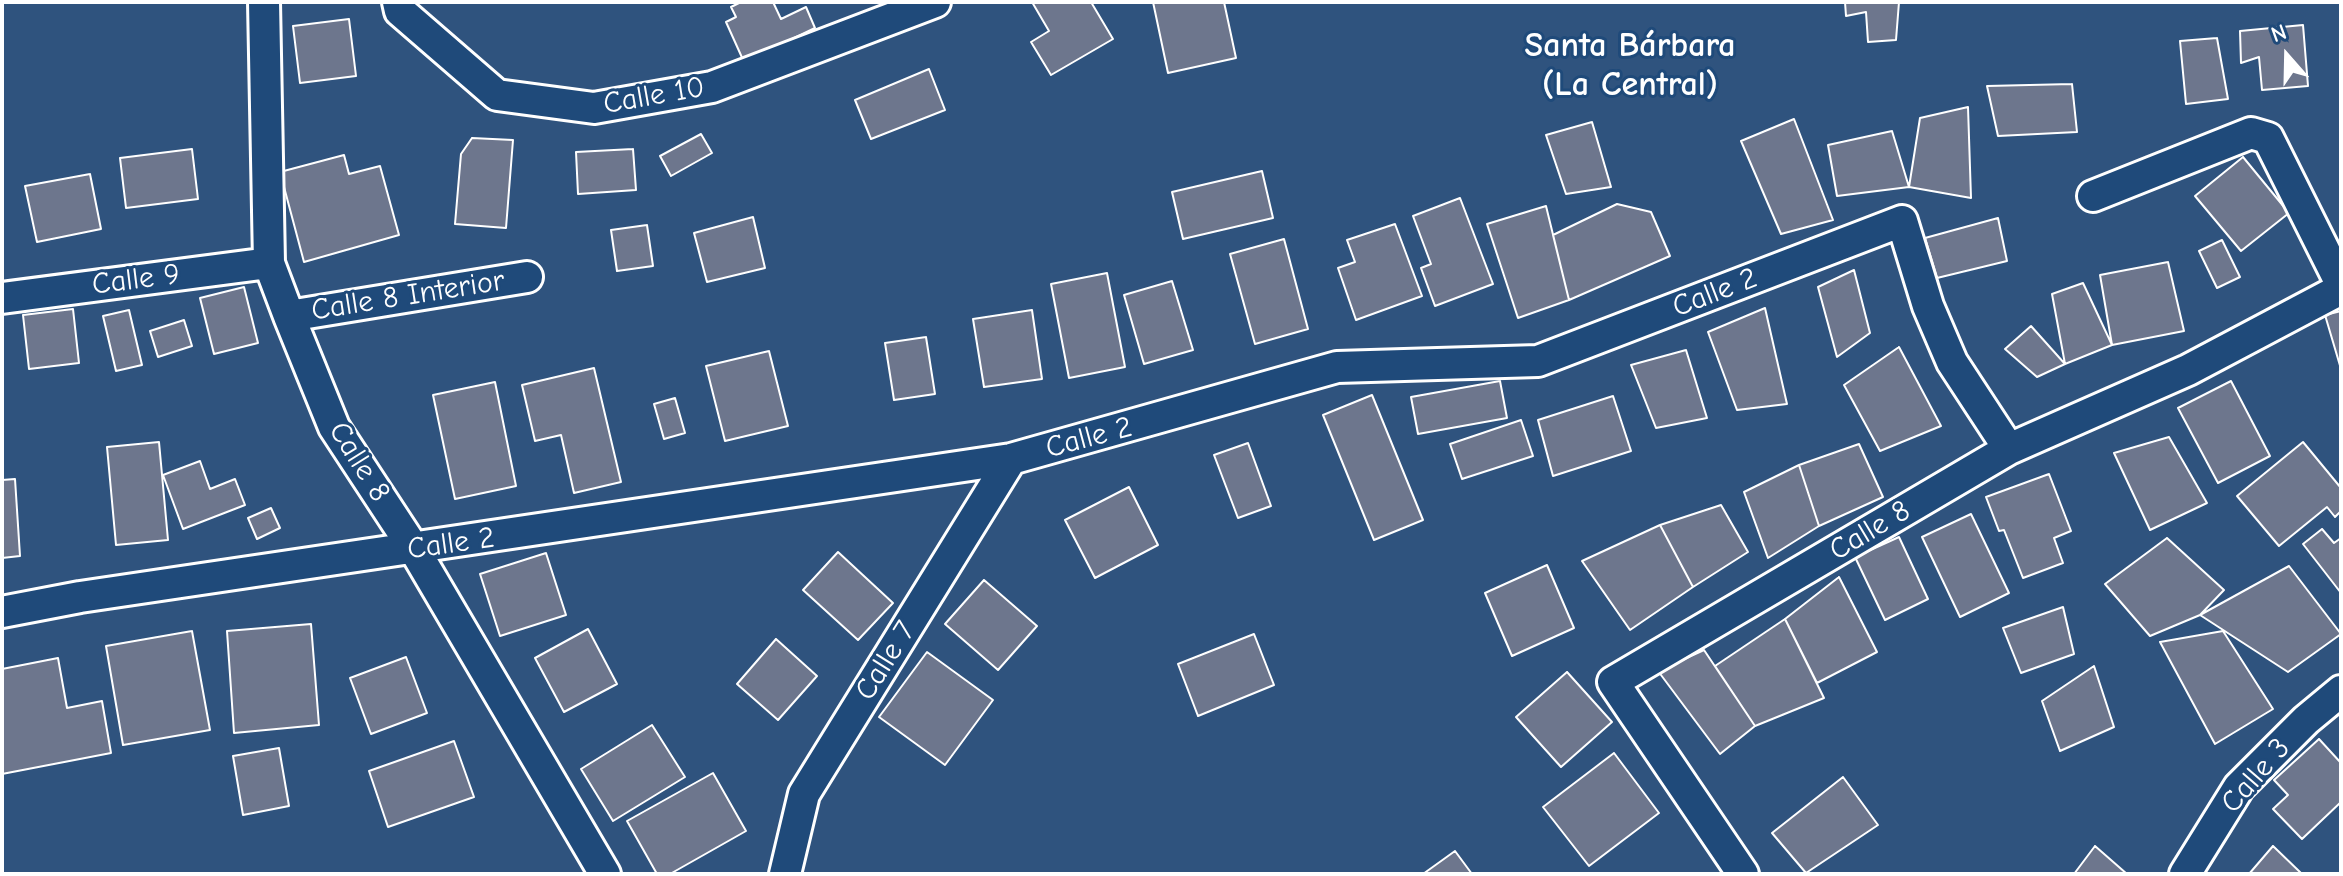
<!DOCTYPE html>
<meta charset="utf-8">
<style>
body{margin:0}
#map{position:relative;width:2343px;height:876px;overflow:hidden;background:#2f537e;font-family:"Comic Neue",sans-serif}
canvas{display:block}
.frame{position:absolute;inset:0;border:4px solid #fff;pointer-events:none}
.north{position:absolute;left:2247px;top:16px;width:80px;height:80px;-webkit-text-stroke:6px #1f4a7a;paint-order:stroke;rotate:340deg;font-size:22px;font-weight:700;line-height:32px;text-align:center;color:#fff}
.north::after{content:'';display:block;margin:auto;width:28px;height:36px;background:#fff;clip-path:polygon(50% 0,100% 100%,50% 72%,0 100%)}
</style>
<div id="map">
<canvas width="2343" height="876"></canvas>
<div class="frame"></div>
<div class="north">N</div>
</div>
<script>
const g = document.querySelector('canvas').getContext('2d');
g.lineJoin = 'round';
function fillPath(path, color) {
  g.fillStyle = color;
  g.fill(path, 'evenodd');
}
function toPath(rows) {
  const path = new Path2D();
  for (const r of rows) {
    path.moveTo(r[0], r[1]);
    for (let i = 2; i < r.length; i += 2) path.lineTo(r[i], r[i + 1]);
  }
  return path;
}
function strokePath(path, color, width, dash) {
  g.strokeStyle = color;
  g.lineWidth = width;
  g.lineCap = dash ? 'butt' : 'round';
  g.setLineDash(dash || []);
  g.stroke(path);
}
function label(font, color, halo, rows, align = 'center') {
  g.font = font + ' "Comic Neue",sans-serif';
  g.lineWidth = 6;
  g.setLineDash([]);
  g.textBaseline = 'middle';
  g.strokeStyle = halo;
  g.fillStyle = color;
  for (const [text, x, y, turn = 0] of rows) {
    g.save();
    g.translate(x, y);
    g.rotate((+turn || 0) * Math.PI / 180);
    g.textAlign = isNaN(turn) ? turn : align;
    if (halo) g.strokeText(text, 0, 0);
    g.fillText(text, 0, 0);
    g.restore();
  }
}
const building = toPath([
 [741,2,773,2,781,19,806,7,815,28,744,62,726,22,736,17,731,7,741,2],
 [1032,2,1091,2,1113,39,1051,75,1031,42,1049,31,1032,2],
 [1153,2,1224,2,1236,58,1168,73,1153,2],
 [1845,2,1899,2,1896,40,1868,42,1866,12,1846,16,1845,2],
 [349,19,356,76,300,83,293,26,349,19],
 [2303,25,2308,86,2262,90,2259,57,2241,63,2240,31,2303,25],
 [2217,38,2228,99,2186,104,2180,41,2217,38],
 [929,69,945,110,871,139,855,100,929,69],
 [2072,84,2077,132,1998,136,1987,86,2072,84],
 [1968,107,1971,198,1909,187,1920,118,1968,107],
 [1794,119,1833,220,1781,234,1741,141,1794,119],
 [1592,122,1611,187,1566,194,1546,135,1592,122],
 [1892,131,1909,187,1837,196,1828,145,1892,131],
 [701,134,712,153,671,176,660,156,701,134],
 [472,138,513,140,506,228,455,224,461,154,472,138],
 [192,149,198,199,126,208,120,158,192,149],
 [633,149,636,190,578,194,576,152,633,149],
 [344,155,349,174,380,166,399,235,304,262,280,172,344,155],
 [2243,157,2289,213,2241,251,2195,196,2243,157],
 [1262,171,1273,218,1183,239,1172,192,1262,171],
 [90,174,101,229,37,242,25,186,90,174],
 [1460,198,1493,284,1435,306,1421,268,1431,264,1413,216,1460,198],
 [1617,204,1651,212,1670,256,1569,300,1553,235,1617,204],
 [1546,206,1569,300,1518,318,1487,224,1546,206],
 [753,217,765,268,707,282,694,233,753,217],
 [1998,218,2007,261,1937,278,1925,238,1998,218],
 [1395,224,1422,296,1356,320,1338,268,1355,262,1347,240,1395,224],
 [647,225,653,266,617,271,611,230,647,225],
 [1284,239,1308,329,1255,344,1230,254,1284,239],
 [2222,240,2240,277,2217,288,2199,251,2222,240],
 [2168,262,2184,331,2112,345,2100,275,2168,262],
 [1854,270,1870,333,1837,357,1818,287,1854,270],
 [1107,273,1125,367,1069,378,1051,284,1107,273],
 [1172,281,1193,350,1144,364,1124,295,1172,281],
 [2083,283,2112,345,2065,364,2052,294,2083,283],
 [244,287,258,343,214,354,200,298,244,287],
 [1765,308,1787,404,1737,410,1708,332,1765,308],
 [73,309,79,363,29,369,23,315,73,309],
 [129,310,142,365,116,371,103,316,129,310],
 [1032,310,1042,379,984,387,973,319,1032,310],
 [2341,311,2341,369,2325,315,2341,311],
 [184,320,192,346,158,357,150,331,184,320],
 [2031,326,2065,364,2037,377,2005,349,2031,326],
 [926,337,935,394,894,400,885,343,926,337],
 [1899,347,1941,426,1880,451,1844,385,1899,347],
 [1686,350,1707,418,1656,428,1631,365,1686,350],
 [769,351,788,426,725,441,706,366,769,351],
 [594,368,621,482,574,493,561,435,535,441,522,385,594,368],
 [1500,381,1507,418,1418,434,1411,397,1500,381],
 [2231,381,2270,456,2218,483,2178,408,2231,381],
 [495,382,516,486,455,499,433,395,495,382],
 [1372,395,1423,520,1374,540,1323,415,1372,395],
 [1613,396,1631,451,1553,476,1538,420,1613,396],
 [675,398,685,433,664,439,654,404,675,398],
 [1521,420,1533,456,1462,479,1450,444,1521,420],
 [2169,437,2207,503,2150,530,2114,453,2169,437],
 [159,442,168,540,116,545,107,447,159,442],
 [2303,442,2341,488,2341,511,2335,517,2327,507,2279,546,2237,496,2303,442],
 [1248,443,1271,506,1238,518,1214,455,1248,443],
 [1859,444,1883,497,1819,526,1799,465,1859,444],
 [200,461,210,489,235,479,245,505,183,529,163,475,200,461],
 [1799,465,1819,526,1768,558,1744,492,1799,465],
 [2049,474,2071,531,2054,538,2063,563,2023,578,2004,530,1999,531,1986,497,2049,474],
 [15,479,20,556,2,558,2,480,15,479],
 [1129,487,1158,545,1095,578,1065,520,1129,487],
 [1721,505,1748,552,1693,587,1660,525,1721,505],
 [271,508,280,528,257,539,248,518,271,508],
 [1971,514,2009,593,1960,617,1922,537,1971,514],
 [1660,525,1693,587,1630,630,1582,561,1660,525],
 [2322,529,2334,543,2341,538,2341,593,2303,544,2322,529],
 [1899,537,1928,599,1885,620,1855,557,1899,537],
 [2167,538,2224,590,2200,615,2150,636,2105,584,2167,538],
 [838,552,893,603,858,640,803,590,838,552],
 [546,553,566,615,500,636,480,574,546,553],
 [1547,565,1574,628,1512,656,1485,593,1547,565],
 [2289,566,2341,634,2288,672,2200,615,2289,566],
 [1839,577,1877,652,1817,683,1785,619,1839,577],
 [984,580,1037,626,998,670,945,624,984,580],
 [2063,607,2074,654,2021,673,2003,628,2063,607],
 [1785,619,1824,698,1755,726,1715,666,1785,619],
 [311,624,319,725,234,733,227,631,311,624],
 [588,629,617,684,564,712,535,658,588,629],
 [192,631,210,730,123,745,106,646,192,631],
 [2223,631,2273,709,2215,744,2160,642,2223,631],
 [1254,634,1274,685,1198,716,1178,664,1254,634],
 [776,639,817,676,778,720,737,684,776,639],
 [1704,650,1755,726,1720,754,1658,671,1704,650],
 [927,652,993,700,945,765,879,717,927,652],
 [406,657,427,713,371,734,350,678,406,657],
 [58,658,67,708,102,701,111,753,2,774,2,669,58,658],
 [2094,666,2114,727,2060,751,2042,701,2094,666],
 [1567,672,1612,722,1561,767,1516,717,1567,672],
 [652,725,685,777,613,821,581,769,652,725],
 [2319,739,2341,763,2341,802,2302,839,2273,809,2288,795,2274,780,2319,739],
 [454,741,474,797,388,827,369,771,454,741],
 [279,748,289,806,243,815,233,756,279,748],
 [1614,753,1659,813,1589,866,1543,807,1614,753],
 [713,773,746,831,670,874,657,874,627,821,713,773],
 [1843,777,1878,825,1806,873,1772,833,1843,777],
 [2095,846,2127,874,2074,874,2095,846],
 [2273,846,2302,874,2249,874,2273,846],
 [1455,851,1472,874,1423,874,1455,851]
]);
fillPath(building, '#6d768d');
strokePath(building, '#fff', 2);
const street = toPath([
 [264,2,269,263,289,316,334,427,414,549,605,874],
 [398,2,400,11,497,95,594,108,712,87,935,2],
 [2093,196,2251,133,2268,138,2341,284],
 [2,298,269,263],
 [289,316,527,277],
 [2,612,80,597,1011,459,1337,367,1538,361,1902,221,1928,306,1952,362,2009,449],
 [785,874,804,794,1011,459],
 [1743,874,1613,682,2009,449,2188,370,2341,289],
 [2185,874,2239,787,2306,720,2341,691]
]);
strokePath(street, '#fff', 36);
strokePath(street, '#1f4a7a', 30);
label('30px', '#fff', '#1f4a7a', [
 ["Calle 10",654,96,-10],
 ["Calle 9",136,280,-7],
 ["Calle 2",1715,293,-21],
 ["Calle 8 Interior",408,296,-9],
 ["Calle 2",1089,438,-15],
 ["Calle 8",359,462,58],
 ["Calle 8",1870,531,-31],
 ["Calle 2",451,544,-8],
 ["Calle 7",886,661,-58],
 ["Calle 3",2256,776,-49]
]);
label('bold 34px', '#fff', '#1f4a7a', [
 ["Santa Bárbara",1630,46],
 ["(La Central)",1630,85]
]);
</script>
